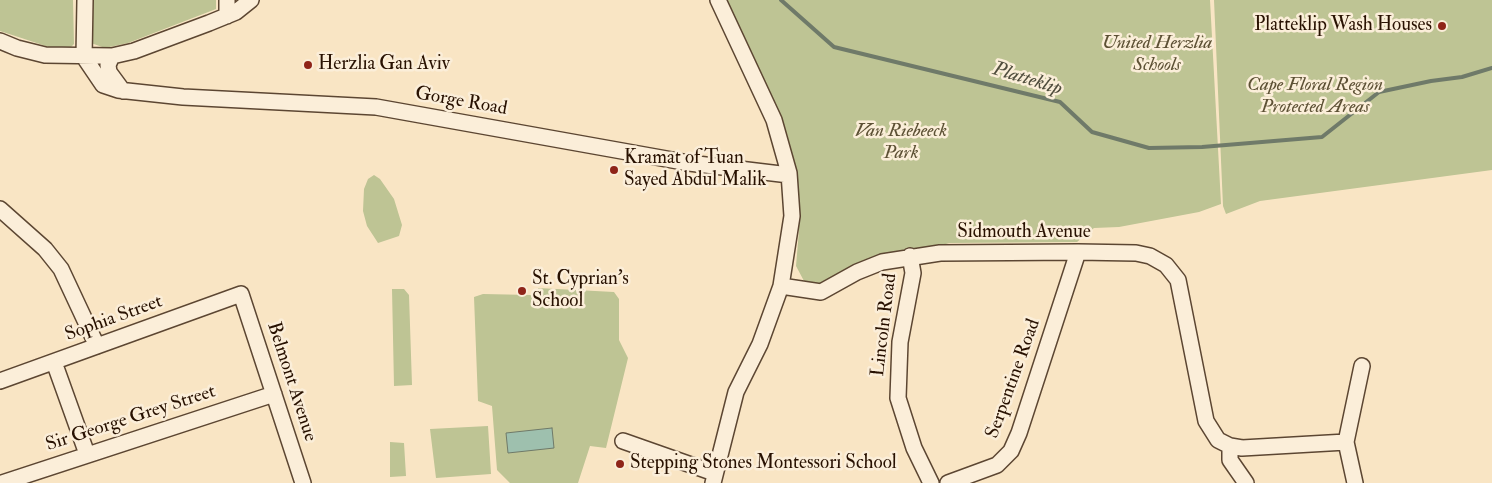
<!DOCTYPE html>
<style>
body{margin:0}
canvas{display:block;background:#f9e5c4}
</style>
<canvas width="1492" height="483"></canvas>
<script>
const g = document.querySelector('canvas').getContext('2d');
g.lineJoin = 'round';
function fillPath(path, color) {
  g.fillStyle = color;
  g.fill(path, 'evenodd');
}
function toPath(rows) {
  const path = new Path2D();
  for (const r of rows) {
    path.moveTo(r[0], r[1]);
    for (let i = 2; i < r.length; i += 2) path.lineTo(r[i], r[i + 1]);
  }
  return path;
}
function strokePath(path, color, width, dash) {
  g.strokeStyle = color;
  g.lineWidth = width;
  g.lineCap = dash ? 'butt' : 'round';
  g.setLineDash(dash || []);
  g.stroke(path);
}
function label(font, color, halo, rows, align = 'center') {
  g.font = font + ' "IM FELL Double Pica",serif';
  g.lineWidth = 5;
  g.setLineDash([]);
  g.textBaseline = 'middle';
  g.strokeStyle = halo;
  g.fillStyle = color;
  for (const [text, x, y, turn = 0] of rows) {
    g.save();
    g.translate(x, y);
    g.rotate((+turn || 0) * Math.PI / 180);
    g.textAlign = isNaN(turn) ? turn : align;
    if (halo) g.strokeText(text, 0, 0);
    g.fillText(text, 0, 0);
    g.restore();
  }
}
fillPath(toPath([
 [0,0,73,0,74,44,67,51,58,50,0,31],
 [93,0,216,0,216,9,128,43,105,48,91,43],
 [726,0,1210,0,1221,204,1199,212,1119,227,1094,228,1077,242,949,243,823,284,812,284,804,281,796,266,799,230,797,187,787,134],
 [1214,0,1492,0,1492,170,1260,201,1226,214,1223,206],
 [374,175,380,179,394,199,402,225,399,236,378,243,367,226,363,211,364,189,368,179],
 [538,288,614,292,619,299,619,340,628,358,606,448,590,446,578,483,510,483,497,470,492,406,478,401,474,297,483,294,531,295,538,293],
 [392,289,404,289,409,295,412,385,394,386],
 [488,426,491,474,436,478,430,429],
 [390,442,404,443,406,476,390,477]
]), '#bec494');
const water = toPath([
 [552,428,554,448,508,453,506,433,552,428]
]);
fillPath(water, '#9ec0ae');
strokePath(water, '#6f7a69', 1);
strokePath(toPath([
 [781,0,834,47,1060,102,1092,132,1149,148,1202,147,1322,137,1379,92,1431,81,1462,77,1492,68]
]), '#6f7a69', 4);
const minor = toPath([
 [227,0,227,16],
 [0,41,17,48,45,55,112,56,134,51,209,23,236,12,251,0],
 [112,56,108,65,109,72,123,91],
 [84,57,103,85,118,90,183,97,376,107,689,163,789,175],
 [84,57,85,0],
 [0,209,45,249,61,269,97,346],
 [910,256,913,273,900,342,898,398,914,448,931,483],
 [781,286,821,292,857,272,882,262,940,253,1078,252,1136,253,1150,256,1166,265,1178,280,1206,421,1218,440,1230,446,1242,448,1346,442],
 [54,362,87,454],
 [0,381,241,294,303,483],
 [623,441,714,473],
 [1230,446,1230,460,1246,483],
 [2,483,274,394],
 [713,483,736,392,760,344,781,286,792,216,789,173,774,120,718,0],
 [948,483,997,465,1011,451,1019,433,1078,252],
 [1355,483,1346,442,1362,366]
]);
strokePath(minor, '#5c4632', 18);
strokePath(minor, '#fbeed9', 15);
for (const [x, y, r, color] of [
 [1442,26,5,"#8f2418"],
 [308,65,5,"#8f2418"],
 [614,170,5,"#8f2418"],
 [522,291,5,"#8f2418"],
 [620,464,5,"#8f2418"]
]) {
  const dot = new Path2D();
  dot.arc(x, y, r, 0, 2 * Math.PI);
  g.fillStyle = color;
  g.fill(dot);
  strokePath(dot, '#fbeed9', 2);
}
label('19px', '#281101', '#fbeed9', [
 ["Platteklip Wash Houses",1432,26,"right"],
 ["Herzlia Gan Aviv",318,65],
 ["Kramat of Tuan",624,159],
 ["Sayed Abdul Malik",624,181],
 ["St. Cyprian's",532,280],
 ["School",532,302],
 ["Stepping Stones Montessori School",630,464]
], 'left');
label('italic 19px', '#5c5034', '#fbeed9', [
 ["United Herzlia",1157,44],
 ["Schools",1157,66],
 ["Cape Floral Region",1315,86],
 ["Protected Areas",1315,108],
 ["Van Riebeeck",901,132],
 ["Park",901,154]
]);
label('19px', '#281101', '#fbeed9', [
 ["Gorge Road",461,102,10],
 ["Sidmouth Avenue",1024,233],
 ["Sophia Street",114,319,-20],
 ["Lincoln Road",885,325,-83],
 ["Serpentine Road",1014,379,-70],
 ["Belmont Avenue",291,382,72],
 ["Sir George Grey Street",131,419,-18]
]);
label('italic 20px', '#514e3e', '#fbeed9', [
 ["Platteklip",1027,80,17]
]);
</script>
